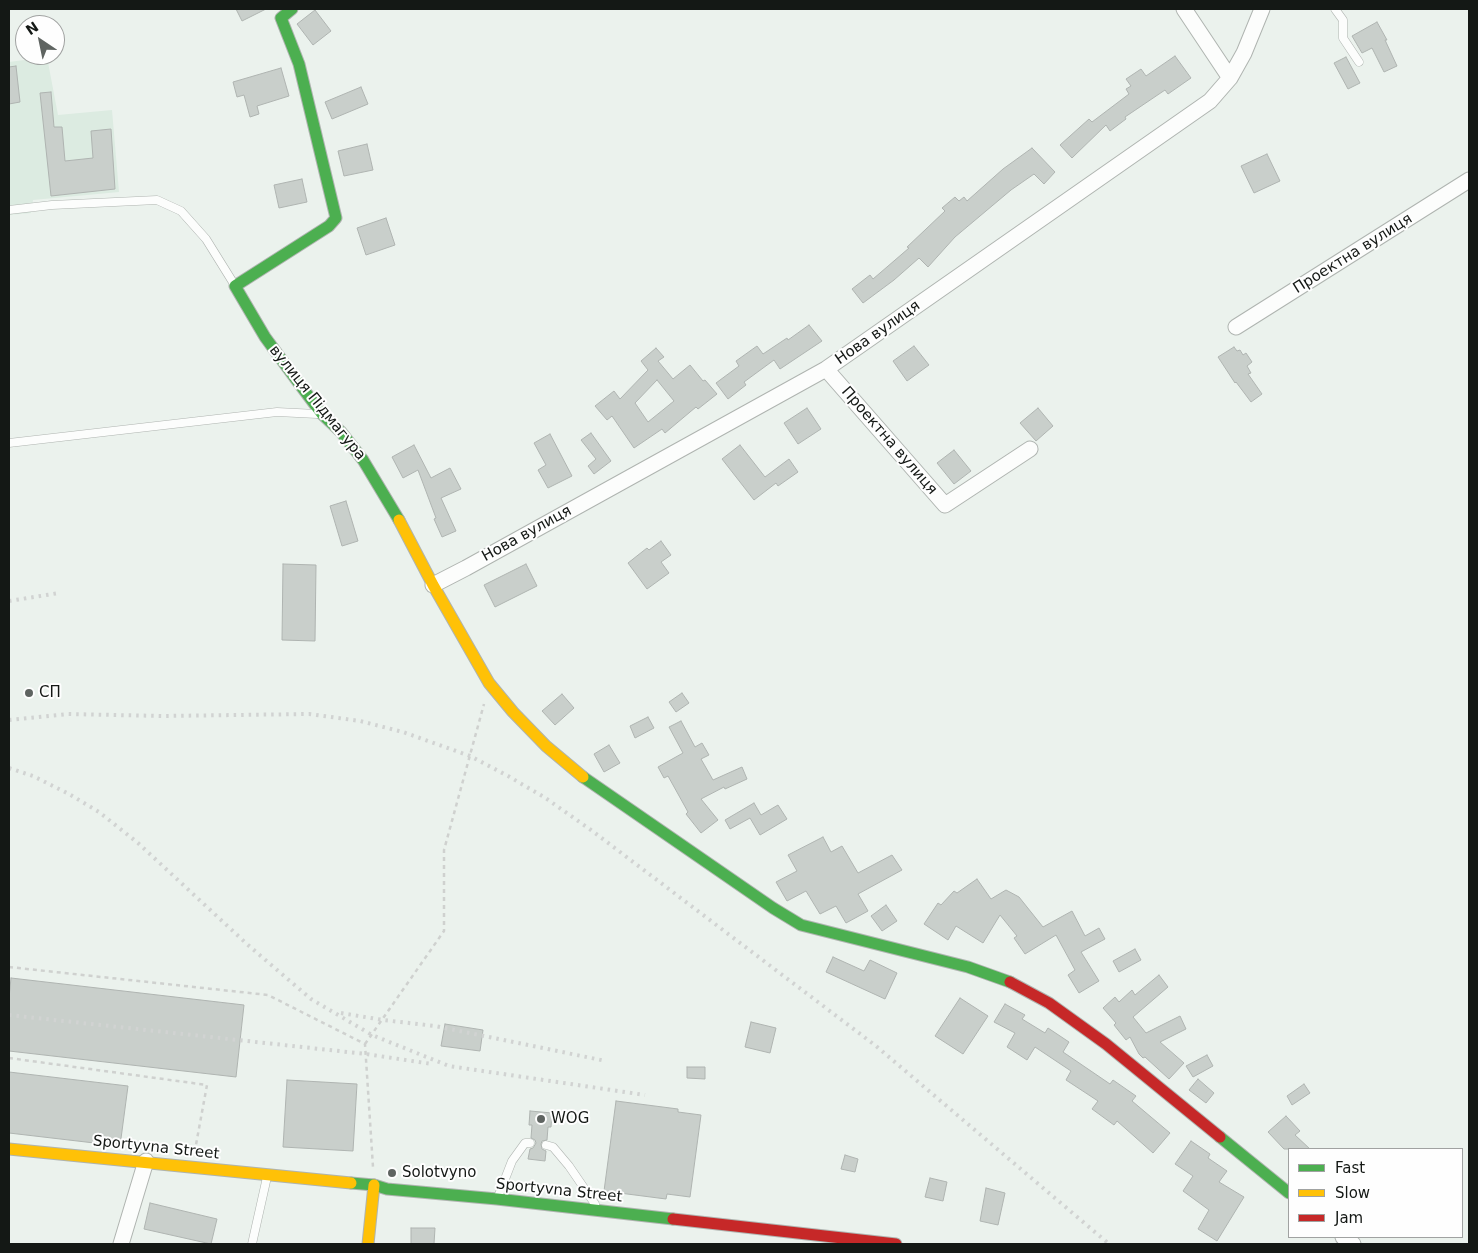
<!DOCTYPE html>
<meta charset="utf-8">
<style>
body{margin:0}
#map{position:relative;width:1478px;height:1253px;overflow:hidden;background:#ebf2ed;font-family:"DejaVu Sans",sans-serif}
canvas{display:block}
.frame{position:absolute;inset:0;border:10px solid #141815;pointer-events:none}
.legend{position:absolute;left:1288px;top:1148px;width:175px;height:90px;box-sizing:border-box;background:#fefefe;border:1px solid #a0a2a1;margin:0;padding:6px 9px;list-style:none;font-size:15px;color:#141815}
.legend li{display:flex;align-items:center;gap:10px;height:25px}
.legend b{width:25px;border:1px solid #a0a2a1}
.north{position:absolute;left:15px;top:15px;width:50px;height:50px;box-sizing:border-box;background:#fefefe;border:1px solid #a0a2a1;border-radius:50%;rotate:326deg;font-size:14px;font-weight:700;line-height:20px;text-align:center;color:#141815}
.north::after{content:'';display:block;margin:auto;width:18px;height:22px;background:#5f6461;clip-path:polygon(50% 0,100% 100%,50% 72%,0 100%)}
</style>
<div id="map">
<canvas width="1478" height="1253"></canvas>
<div class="frame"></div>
<ul class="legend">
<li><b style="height:6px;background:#4caf50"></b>Fast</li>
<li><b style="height:6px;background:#ffc107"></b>Slow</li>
<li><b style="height:6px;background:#c62828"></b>Jam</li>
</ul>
<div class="north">N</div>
</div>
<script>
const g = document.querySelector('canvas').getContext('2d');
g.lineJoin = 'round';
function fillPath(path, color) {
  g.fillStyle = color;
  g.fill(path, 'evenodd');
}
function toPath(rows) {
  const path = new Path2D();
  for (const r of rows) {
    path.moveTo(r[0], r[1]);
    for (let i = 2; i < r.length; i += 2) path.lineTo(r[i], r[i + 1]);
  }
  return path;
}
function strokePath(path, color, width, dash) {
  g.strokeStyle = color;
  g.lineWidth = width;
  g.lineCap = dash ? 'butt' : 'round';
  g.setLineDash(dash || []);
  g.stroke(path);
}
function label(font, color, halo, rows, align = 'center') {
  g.font = font + ' "DejaVu Sans",sans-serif';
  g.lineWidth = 4;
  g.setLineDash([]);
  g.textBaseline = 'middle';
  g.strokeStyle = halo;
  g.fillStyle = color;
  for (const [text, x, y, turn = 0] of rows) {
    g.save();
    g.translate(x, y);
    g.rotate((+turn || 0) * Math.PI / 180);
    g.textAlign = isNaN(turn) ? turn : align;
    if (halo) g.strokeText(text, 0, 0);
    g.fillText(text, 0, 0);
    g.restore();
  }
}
fillPath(toPath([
 [47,57,58,115,112,110,119,192,33,200,31,213,9,215,9,62]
]), '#dcebe1');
const building = toPath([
 [236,9,266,9,242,21,236,9],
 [315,10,331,31,313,45,297,24,315,10],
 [1377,22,1387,40,1385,40,1397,66,1384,72,1372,48,1362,53,1352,36,1377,22],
 [1175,56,1191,78,1168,94,1165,90,1125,117,1126,119,1110,131,1106,125,1072,158,1060,145,1089,119,1092,122,1129,94,1126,89,1131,86,1126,79,1141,69,1146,76,1175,56],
 [1346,57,1360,83,1348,89,1334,63,1346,57],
 [16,66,20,102,9,104,9,67,16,66],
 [281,68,289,96,257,106,259,114,250,117,244,95,237,97,233,82,281,68],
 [361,87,368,104,332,119,325,102,361,87],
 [51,92,54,127,62,127,65,161,93,158,91,131,111,129,115,189,51,196,40,93,51,92],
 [367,144,373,170,344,176,338,151,367,144],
 [1032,148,1055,172,1044,184,1034,174,1011,190,955,237,928,267,919,258,894,280,863,303,852,289,870,275,873,279,909,248,907,247,945,211,942,208,955,197,959,201,964,197,967,201,1003,169,1032,148],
 [1267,154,1280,181,1254,193,1241,166,1267,154],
 [302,179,307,202,279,208,274,185,302,179],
 [386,218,395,245,366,255,357,228,386,218],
 [809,325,822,341,780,369,774,360,744,382,746,385,728,399,716,383,739,366,736,361,757,346,763,354,787,338,788,340,809,325],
 [914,346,929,365,907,381,893,361,914,346],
 [1234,347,1237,351,1240,350,1243,355,1246,353,1252,362,1247,366,1251,373,1248,374,1262,394,1251,402,1236,382,1235,383,1218,357,1234,347],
 [656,348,664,357,658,361,673,379,690,365,703,381,705,380,717,394,698,409,696,407,665,433,662,429,634,448,612,416,607,420,595,406,614,391,620,399,648,370,641,361,656,348],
 [657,380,674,401,648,422,635,403,657,380],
 [807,408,821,429,798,444,784,423,807,408],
 [1038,408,1053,426,1036,441,1020,423,1038,408],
 [591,433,611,461,594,474,588,466,596,459,581,440,591,433],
 [550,434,572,476,548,488,538,470,546,465,534,443,550,434],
 [414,445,431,478,450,468,461,489,441,498,456,531,442,537,434,519,436,518,418,470,403,478,392,457,414,445],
 [740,445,765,477,789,459,798,472,778,486,776,483,754,500,722,459,740,445],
 [954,450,971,471,954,484,937,463,954,450],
 [346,501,358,541,342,546,330,506,346,501],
 [661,541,671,555,661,562,669,573,647,589,628,563,647,548,649,550,661,541],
 [283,564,316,565,315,641,282,640,283,564],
 [526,564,537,586,495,607,484,585,526,564],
 [682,693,689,703,676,712,669,702,682,693],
 [562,694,574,708,555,725,542,711,562,694],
 [648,717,654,728,635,738,630,726,648,717],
 [681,721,695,747,702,743,709,755,701,759,713,780,742,767,747,779,725,789,724,787,701,799,718,820,701,833,686,814,688,812,668,776,664,778,658,767,683,753,669,727,681,721],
 [609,745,620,763,604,772,594,754,609,745],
 [754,803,761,815,778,805,787,819,760,835,750,818,730,829,725,820,754,803],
 [823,837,831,852,842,846,858,873,892,855,902,870,858,894,868,911,846,923,836,906,820,914,806,891,787,901,776,882,797,871,788,855,823,837],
 [977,879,991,899,1006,890,1019,897,1043,927,1072,911,1085,936,1099,928,1105,939,1081,952,1099,981,1079,993,1068,975,1075,970,1056,935,1025,954,1014,938,1017,936,1000,915,983,943,956,926,948,940,924,924,938,903,941,905,954,891,957,893,977,879],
 [886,905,897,921,882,931,871,916,886,905],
 [1135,949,1141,960,1119,972,1113,961,1135,949],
 [833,957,864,971,870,960,897,973,885,999,826,972,833,957],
 [1159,975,1168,987,1133,1017,1146,1033,1180,1016,1186,1029,1160,1042,1184,1063,1169,1079,1145,1057,1143,1058,1139,1054,1130,1037,1126,1040,1114,1025,1116,1023,1103,1008,1115,997,1119,1002,1132,990,1135,995,1159,975],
 [11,978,244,1005,236,1077,9,1051,9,998,11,978],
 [960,998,988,1016,963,1054,935,1036,960,998],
 [1005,1004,1025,1015,1022,1019,1045,1033,1048,1028,1069,1042,1063,1052,1110,1084,1113,1080,1136,1096,1132,1101,1170,1133,1153,1153,1117,1121,1114,1125,1092,1109,1098,1101,1066,1080,1071,1071,1035,1047,1027,1060,1007,1047,1015,1033,994,1022,1005,1004],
 [751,1022,776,1028,770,1053,745,1047,751,1022],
 [445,1024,483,1030,480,1051,441,1046,445,1024],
 [1207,1055,1213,1066,1193,1077,1186,1066,1207,1055],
 [687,1067,705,1067,705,1079,687,1078,687,1067],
 [9,1072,128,1086,120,1146,9,1133,9,1072],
 [1198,1079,1214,1093,1206,1103,1189,1090,1198,1079],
 [287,1080,357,1084,353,1151,283,1147,287,1080],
 [1304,1084,1310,1093,1292,1105,1287,1096,1304,1084],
 [616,1101,678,1109,678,1112,701,1115,690,1197,667,1194,666,1199,604,1191,616,1101],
 [530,1111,552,1113,551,1127,548,1127,547,1140,542,1141,541,1144,542,1149,546,1151,545,1161,528,1159,530,1149,533,1148,536,1143,535,1140,531,1138,532,1125,529,1125,530,1111],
 [1286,1116,1300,1131,1295,1135,1310,1149,1284,1149,1268,1132,1286,1116],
 [1191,1141,1210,1154,1208,1158,1227,1171,1219,1182,1244,1197,1217,1241,1198,1229,1209,1210,1183,1191,1193,1176,1175,1164,1191,1141],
 [845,1155,858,1159,855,1172,841,1169,845,1155],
 [930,1178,947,1182,943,1201,925,1197,930,1178],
 [986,1188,1005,1193,998,1225,980,1221,986,1188],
 [150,1203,217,1219,211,1244,144,1229,150,1203],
 [411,1228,435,1228,434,1244,411,1244,411,1228]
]);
fillPath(building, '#c9cfcb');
strokePath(building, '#afb4b1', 1);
const lane = toPath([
 [1335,9,1343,20,1343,38,1359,62],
 [9,210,52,205,157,200,181,211,206,239,234,284],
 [9,443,277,412,317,414],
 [546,1145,553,1147,569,1166,595,1204],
 [498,1197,512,1161,525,1143,530,1143],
 [252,1244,267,1177]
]);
const street = toPath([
 [1184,9,1230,78],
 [1236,327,1469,180],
 [826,369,945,505,1030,449],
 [433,585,466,568,826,369,1210,101,1230,78,1244,53,1262,9],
 [1343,1237,1353,1244],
 [121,1244,146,1161]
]);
const fast = toPath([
 [292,9,281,18,299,64,336,218,329,226,235,286,265,337,295,378,322,414,341,432,363,460,399,520],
 [583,777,773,908,801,925,968,967,1010,982],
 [1220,1137,1289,1193],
 [351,1183,374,1185,387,1189,497,1199,673,1219]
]);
const slow = toPath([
 [399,520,433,585,489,683,513,712,546,746,583,777],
 [9,1149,351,1183],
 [368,1244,374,1185]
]);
const jam = toPath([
 [1010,982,1049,1003,1106,1044,1220,1137],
 [673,1219,896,1244]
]);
strokePath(lane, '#afb4b0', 9);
strokePath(street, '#afb4b0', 17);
strokePath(fast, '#afb4b0', 13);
strokePath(slow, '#afb4b0', 13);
strokePath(jam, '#afb4b0', 13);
strokePath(toPath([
 [9,967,268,995,365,1044,373,1167],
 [365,1044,444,931,444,850,484,704],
 [9,1058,207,1085,195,1150]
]), '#cfd1cf', 2.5, [4, 4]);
strokePath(lane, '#fcfdfc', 8);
strokePath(street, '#fcfdfc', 15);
strokePath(fast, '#4caf50', 11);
strokePath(slow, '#ffc107', 11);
strokePath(jam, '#c62828', 11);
strokePath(toPath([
 [9,601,59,593],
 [9,720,68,714,162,716,309,714,360,721,403,732,470,756,508,776,544,797,591,830,876,1046,1109,1244],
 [9,768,33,776,69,794,99,812,138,843,248,945,311,999,372,1035,449,1066,645,1095],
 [341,1013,383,1020,435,1026,606,1061],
 [9,1015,366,1054,432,1064]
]), '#d1d3d2', 4, [2.5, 5]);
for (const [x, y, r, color] of [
 [29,693,5,"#5f6461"],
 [541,1119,5,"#5f6461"],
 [392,1173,5,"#5f6461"]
]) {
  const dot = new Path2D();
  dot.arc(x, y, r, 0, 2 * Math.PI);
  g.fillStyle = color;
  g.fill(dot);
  strokePath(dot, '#fefefe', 2);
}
label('15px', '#141815', '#fefefe', [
 ["Проектна вулиця",1353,254,-32],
 ["Нова вулиця",878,333,-35],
 ["вулиця Підмагура",317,403,51],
 ["Проектна вулиця",889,441,49],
 ["Нова вулиця",527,534,-29],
 ["Sportyvna Street",156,1148,6],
 ["Sportyvna Street",559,1191,6]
]);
label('15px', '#141815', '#fefefe', [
 ["СП",39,693],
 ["WOG",551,1119],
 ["Solotvyno",402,1173]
], 'left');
</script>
